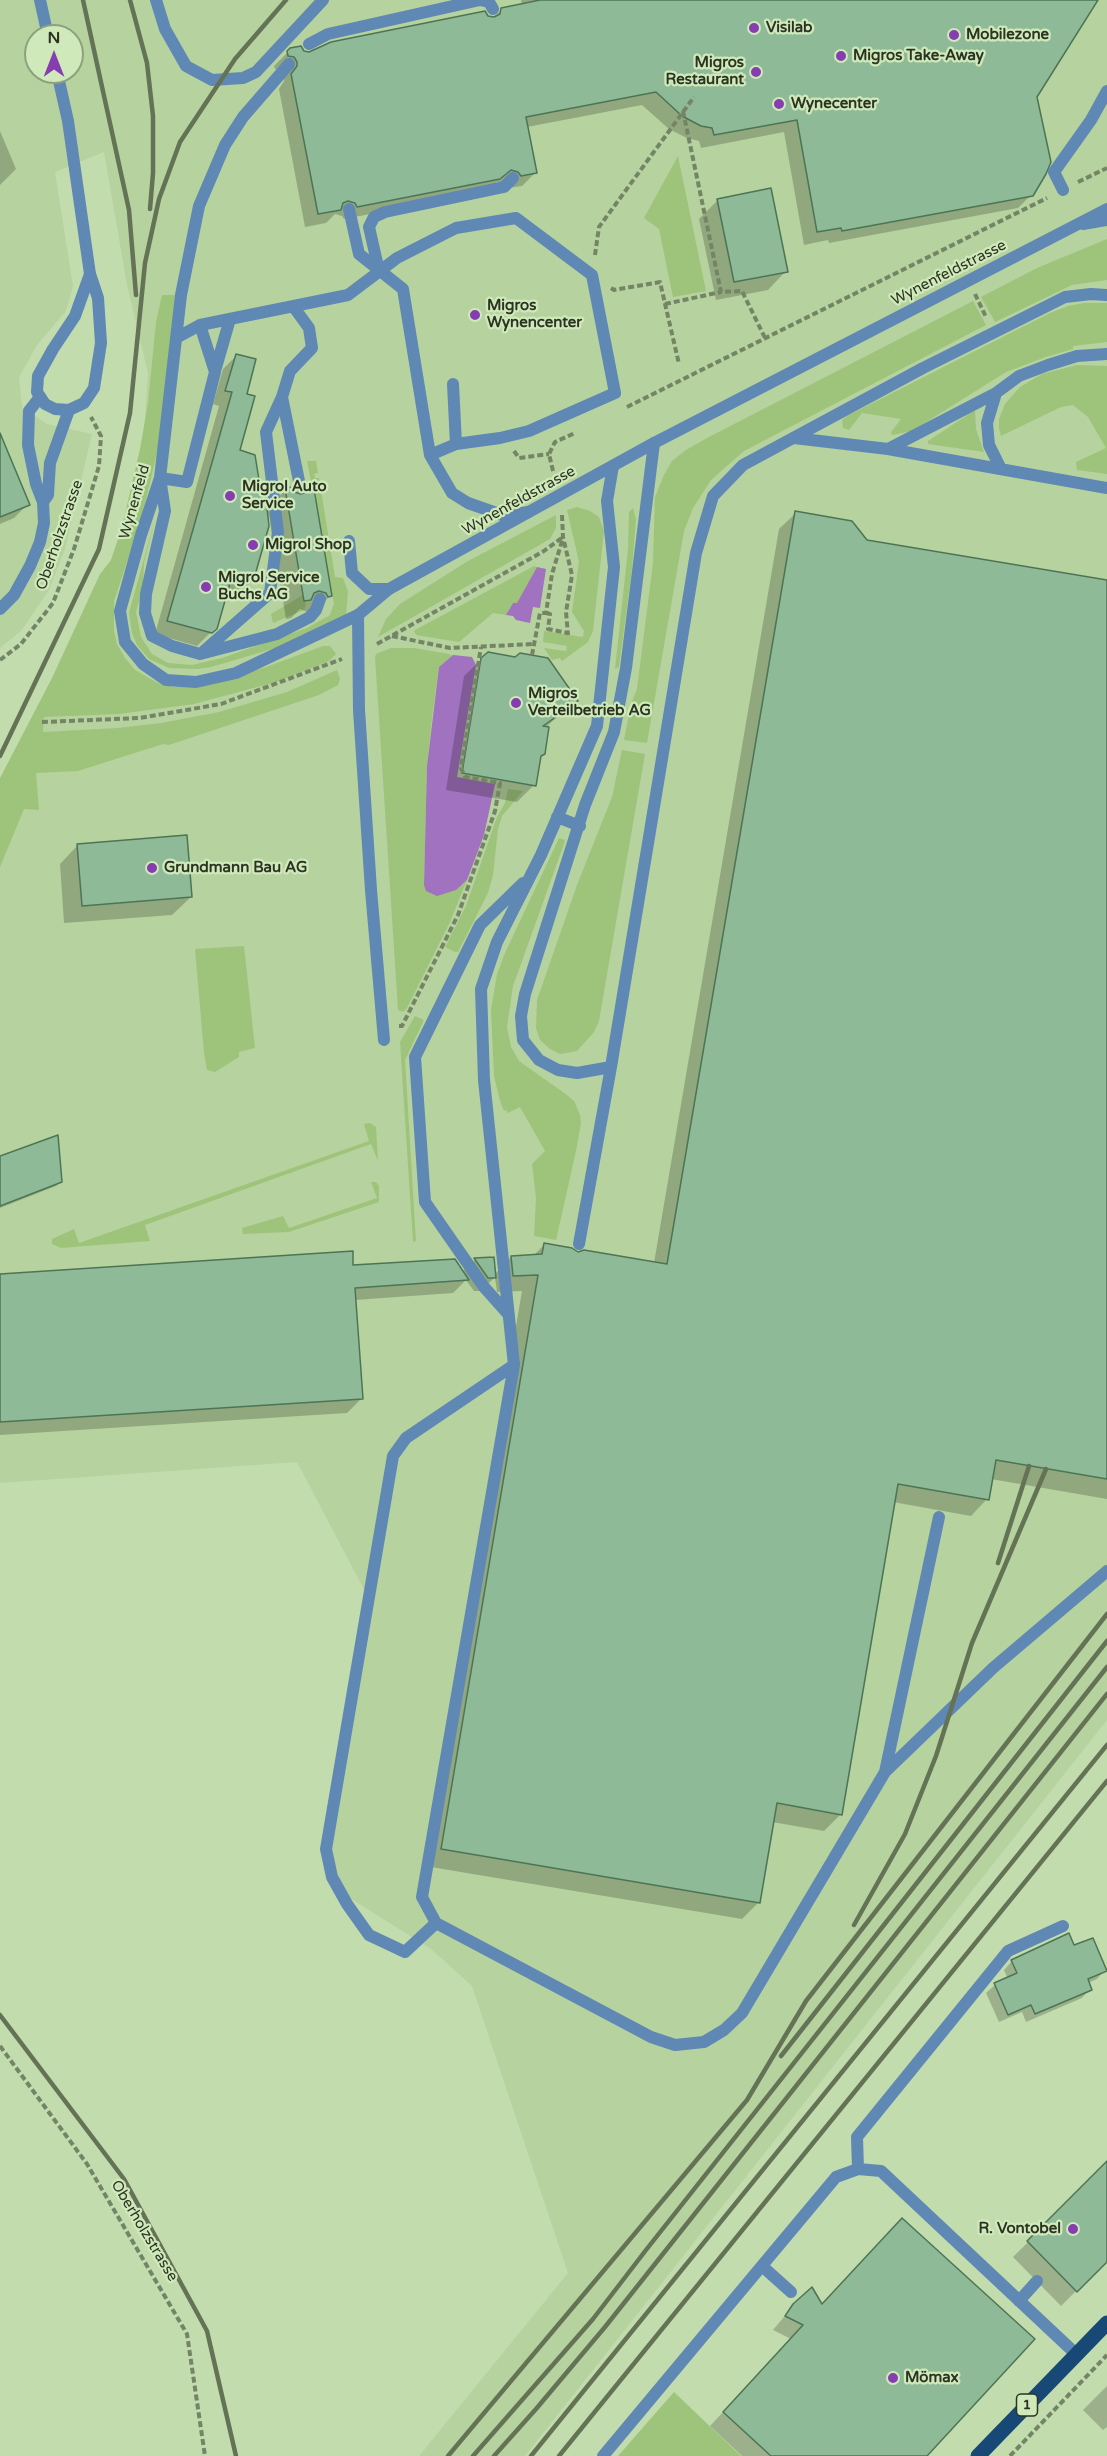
<!DOCTYPE html>
<meta charset="utf-8">
<style>
body{margin:0}
#map{position:relative;width:1107px;height:2456px;overflow:hidden;background:#c3dcae;font-family:"Varela Round",sans-serif}
canvas{display:block}
.north{position:absolute;left:24px;top:24px;width:60px;height:60px;box-sizing:border-box;background:#d0e9bb;border:2px solid #8ea17e;border-radius:50%;rotate:0deg;font-size:16px;font-weight:700;line-height:24px;text-align:center;color:#2b3422}
.north::after{content:'';display:block;margin:auto;width:21px;height:27px;background:#853daf;clip-path:polygon(50% 0,100% 100%,50% 72%,0 100%)}
</style>
<div id="map">
<canvas width="1107" height="2456"></canvas>
<div class="north">N</div>
</div>
<script>
const g = document.querySelector('canvas').getContext('2d');
g.lineJoin = 'round';
function fillPath(path, color) {
  g.fillStyle = color;
  g.fill(path, 'evenodd');
}
function toPath(rows) {
  const path = new Path2D();
  for (const r of rows) {
    path.moveTo(r[0], r[1]);
    for (let i = 2; i < r.length; i += 2) path.lineTo(r[i], r[i + 1]);
  }
  return path;
}
function strokePath(path, color, width, dash) {
  g.strokeStyle = color;
  g.lineWidth = width;
  g.lineCap = dash ? 'butt' : 'round';
  g.setLineDash(dash || []);
  g.stroke(path);
}
function label(font, color, halo, rows, align = 'center') {
  g.font = font + ' "Varela Round",sans-serif';
  g.lineWidth = 4.5;
  g.setLineDash([]);
  g.textBaseline = 'middle';
  g.strokeStyle = halo;
  g.fillStyle = color;
  for (const [text, x, y, turn = 0] of rows) {
    g.save();
    g.translate(x, y);
    g.rotate((+turn || 0) * Math.PI / 180);
    g.textAlign = isNaN(turn) ? turn : align;
    if (halo) g.strokeText(text, 0, 0);
    g.fillText(text, 0, 0);
    g.restore();
  }
}
fillPath(toPath([
 [0,0,1107,0,1107,1720,525,2456,419,2456,568,2273,472,1986,431,1949,345,1895,331,1853,370,1601,297,1462,0,1483,0,784,61,687,120,542,143,447,148,373,127,285,104,152,55,172,73,286,66,311,37,345,19,377,22,407,47,424,92,434,65,549,49,590,21,631,0,648],
 [36,36,72,36,72,72,36,72]
]), '#b6d29e');
fillPath(toPath([
 [678,156,706,291,673,297,659,229,644,218],
 [1107,239,1107,280,1072,285,995,322,981,297,1037,268],
 [162,295,175,295,159,444,142,517,114,601,114,631,117,644,125,658,135,670,158,683,173,687,193,687,213,683,266,667,323,646,330,646,336,654,329,661,276,682,194,704,119,714,44,717,43,732,118,728,161,723,219,712,287,692,337,670,340,679,338,685,319,695,169,745,163,744,78,771,36,773,39,810,24,809,0,867,0,778,52,678,100,574,111,560,122,527,140,449,148,403,156,322],
 [973,301,986,325,744,451,711,480,693,508,684,531,647,743,624,740,631,704,637,689,653,563,655,497,664,475,672,461,686,450,707,438],
 [1084,303,1107,303,1107,342,1073,346,1073,349,1046,357,1006,372,912,431,892,435,891,432,901,419,862,413,849,430,843,428,842,420,847,416,1050,313,1068,306],
 [1077,365,1107,366,1107,474,1077,470,1076,462,1106,448,1088,417,1073,405,1061,407,1001,436,999,428,999,419,1005,404,1020,387,1042,374],
 [975,410,976,429,984,452,928,444,928,441],
 [307,461,316,461,318,473,314,474,315,478,319,478,335,577,343,578,348,591,346,616,282,646,211,667,197,669,169,668,149,659,137,645,132,633,129,613,155,519,144,563,143,587,136,612,141,637,152,654,161,659,168,663,192,665,222,658,307,628,330,615,334,604],
 [577,507,590,511,599,517,604,531,593,631,588,642,562,661,560,658,552,660,544,648,566,651,567,646,543,642,544,631,583,637,584,631,572,612,579,562,567,510],
 [633,508,636,519,632,569,619,667,615,669,628,549,629,512],
 [556,515,556,528,550,539,378,637,386,619,400,604,468,561],
 [534,566,537,567,517,604,513,603,506,615,493,613,459,642,416,635,414,631,417,629],
 [303,595,306,605,304,610,273,623,271,614],
 [391,648,414,648,449,654,452,656,439,667,432,718,427,766,424,885,462,885,467,880,450,922,407,1008,403,1012,398,1010,375,657,376,654],
 [622,750,645,754,599,1021,594,1032,577,1051,560,1054,550,1049,540,1040,536,1028,537,1000,577,885,612,797],
 [508,789,523,791,502,816,498,829,493,875,488,893,458,952,455,952,445,947,466,906,497,817,505,803],
 [559,838,565,840,564,844,513,986,507,1027,511,1047,519,1061,567,1095,574,1101,580,1115,581,1123,576,1151,556,1240,534,1236,536,1198,532,1164,545,1151,520,1107,508,1113,506,1110,504,1111,500,1101,494,1076,491,1010,497,974,505,953],
 [244,946,255,1048,239,1052,239,1057,215,1072,207,1070,204,1053,195,949],
 [415,1016,424,1020,405,1060,416,1241,413,1242,400,1042],
 [370,1123,376,1127,378,1161,371,1144,145,1225,150,1241,61,1248,52,1244,52,1239,74,1229,79,1243,369,1141,364,1124],
 [371,1182,376,1182,379,1186,379,1202,289,1232,243,1234,242,1228,283,1216,289,1228,377,1198],
 [674,2392,741,2456,618,2456]
]), '#9ec47b');
fillPath(toPath([
 [537,567,546,569,540,608,533,607,530,623,516,620,513,616,506,615,513,603,517,603],
 [453,655,472,657,476,665,457,777,495,784,484,835,467,880,456,890,437,896,426,891,424,885,427,766,439,667]
]), '#a072bf');
fillPath(toPath([
 [521,0,1096,0,1035,96,1031,195,1018,208,829,243,828,240,804,245,784,132,701,148,699,141,687,138,669,129,642,105,527,127,535,173,522,186,508,188,505,184,497,182,485,192,344,219,342,216,335,214,326,223,305,227,279,89,284,81,284,75,281,70,275,69,274,66,291,49,309,54,493,18,502,9,522,5],
 [0,131,16,169,0,185],
 [718,200,786,271,768,290,716,300,699,219],
 [236,356,245,395,238,451,260,494,266,510,286,489,299,495,309,486,330,596,312,614,300,609,291,618,286,619,269,516,266,517,252,581,238,595,226,591,215,628,197,646,155,634,219,406,213,404,223,369],
 [0,436,28,504,14,518,0,524],
 [796,513,866,542,1107,581,1107,1499,991,1479,987,1499,971,1516,893,1502,841,1814,824,1831,772,1822,759,1902,742,1919,425,1866,522,1291,497,1292,495,1277,481,1291,474,1291,466,1280,453,1293,355,1300,361,1399,347,1413,0,1435,0,1276,351,1267,462,1272,475,1260,493,1258,495,1274,511,1257,533,1256,544,1245,578,1254,654,1263,779,529],
 [482,659,576,700,545,728,534,785,517,802,446,790,464,676],
 [78,845,191,897,172,915,64,923,60,864],
 [0,1158,60,1182,56,1186,0,1208],
 [1074,1947,1105,1970,1097,1979,1088,1983,1090,1989,1082,1998,1026,2022,1022,2012,999,2022,986,1993,995,1985,1008,1979,1004,1970,1012,1961],
 [1107,2164,1107,2260,1061,2306,1013,2257],
 [794,2305,822,2306,925,2456,742,2456,710,2426,791,2339,773,2330],
 [1107,2386,1107,2427,1103,2430,1083,2410]
]), '#0003');
const building = toPath([
 [540,0,1098,0,1037,97,1051,162,1046,174,1033,196,842,231,841,228,817,232,797,120,714,135,712,128,701,126,682,116,656,92,526,117,537,173,521,176,518,172,511,170,500,179,357,207,355,203,348,201,343,203,341,210,318,214,291,74,297,66,297,62,294,57,288,56,287,51,290,48,301,46,304,51,309,52,331,42,485,11,488,16,494,17,500,14,501,8,540,0],
 [771,188,788,272,734,282,717,199,771,188],
 [236,354,256,359,247,394,255,396,240,450,255,455,261,492,265,491,269,526,253,582,232,576,217,629,212,633,167,621,232,392,225,391,236,354],
 [0,433,30,505,0,517,0,433],
 [313,483,332,596,328,597,326,593,319,591,314,593,311,600,304,601,285,488,292,487,294,492,301,494,306,492,308,484,313,483],
 [795,511,852,521,867,540,1107,580,1107,1479,996,1460,989,1500,898,1484,842,1815,777,1803,760,1903,441,1849,538,1275,513,1276,511,1256,542,1254,544,1243,572,1248,578,1252,584,1250,667,1264,795,511],
 [488,652,515,657,520,653,548,658,578,701,543,726,549,727,545,754,541,756,536,786,462,773,481,658,488,652],
 [187,835,192,897,82,906,77,844,187,835],
 [58,1135,62,1182,0,1206,0,1156,58,1135],
 [353,1251,353,1265,455,1259,469,1280,355,1288,363,1399,0,1422,0,1274,353,1251],
 [494,1257,496,1278,488,1278,474,1258,494,1257],
 [1069,1933,1074,1945,1093,1938,1107,1971,1088,1979,1092,1990,1035,2014,1031,2005,1008,2015,994,1983,1017,1973,1011,1960,1069,1933],
 [1107,2161,1107,2262,1077,2292,1027,2241,1107,2161],
 [902,2218,1035,2339,927,2456,771,2456,723,2412,803,2325,785,2316,793,2304,812,2287,822,2304,902,2218]
]);
fillPath(building, '#8fba97');
strokePath(building, '#4c7555', 1.5);
strokePath(toPath([
 [683,111,721,292,742,291,766,340],
 [1078,182,1107,168],
 [595,255,599,227,694,97],
 [611,288,614,290,660,282,679,364],
 [975,294,986,317],
 [665,304,721,292],
 [627,407,1047,198],
 [514,451,519,458,549,454],
 [553,471,549,454,555,442,575,433],
 [562,515,563,537,572,575,566,612,568,635],
 [546,613,550,614,548,629,568,633],
 [392,636,450,648,534,644],
 [377,644,544,551,563,537],
 [532,655,540,613,546,613,552,574,563,538],
 [0,660,21,644,53,603,74,549,99,466,101,436,91,417],
 [42,722,140,718,221,704,342,659],
 [399,1026,402,1026,458,915,495,811,500,783,465,777,461,768,481,647],
 [0,2046,87,2164,187,2334,205,2456],
 [1010,2456,1107,2355]
]), '#748566', 4, [6, 3]);
strokePath(toPath([
 [156,0,165,29,186,66,212,80,243,78,256,72,323,0],
 [309,44,328,34,480,0,489,2,493,9],
 [289,64,243,117,225,145,199,206,181,295,160,478,141,535,120,611,125,642,143,664,166,680,196,682,236,673,358,615,359,710,371,890,384,1040],
 [1063,190,1054,172,1091,120,1107,91],
 [349,209,359,254,403,289,430,455],
 [379,271,369,227,374,217,385,212,504,187,513,178],
 [293,306,309,328,312,348,290,371,282,397,300,486],
 [200,325,215,372,187,482,160,478,165,511,146,594,145,613,152,636,172,646,200,654,277,634,310,617,316,610,320,599],
 [176,338,200,325,348,295,397,258,456,228,516,218,592,275,615,393,529,431,500,438,456,444,430,455,452,493,468,503,505,516,528,512],
 [215,371,230,319],
 [453,384,456,444],
 [794,438,888,449,1107,488],
 [654,443,626,668,614,732,585,805,525,994,521,1016,523,1040,539,1060,558,1070,577,1073,611,1067,696,553,713,496,743,465,923,368,1065,297,1091,294,1107,295],
 [888,449,996,393],
 [1001,469,989,445,987,423,996,393,1019,376,1048,365,1077,356,1107,354],
 [43,502,48,495,50,463,69,410],
 [349,541,352,573,369,589,389,589],
 [0,609,14,595,30,566,40,542,44,523,43,502,36,484,28,445,29,411,40,397],
 [204,651,270,593,278,532,266,432,282,397],
 [557,817,580,826],
 [579,1244,611,1067],
 [509,1315,484,1287,425,1202,415,1057,480,925,523,883],
 [514,1365,406,1438,393,1456,326,1849,332,1877,347,1904,369,1935,405,1952,436,1923,651,2037,675,2045,704,2042,724,2030,742,2013,885,1772,993,1668,1107,1571],
 [885,1772,939,1517],
 [436,1923,422,1897,514,1365,484,1080,481,989,497,942,541,855,597,726,614,567,607,501,613,466],
 [858,2169,857,2137,1008,1951,1063,1926],
 [762,2266,791,2292],
 [1019,2301,1037,2281],
 [603,2456,836,2177,858,2169,881,2171,1076,2354]
]), '#5f88b5', 12);
strokePath(toPath([
 [40,0,48,36],
 [57,72,68,121,90,274,98,298,101,343,94,388,84,403,69,410,55,409,45,404,37,392,38,376,53,349,75,316,90,274],
 [1083,224,1107,220],
 [358,615,389,589,654,443,1107,209]
]), '#5f88b5', 12);
strokePath(toPath([
 [978,2456,1107,2323]
]), '#184876', 15);
strokePath(toPath([
 [83,0,129,210,136,295],
 [130,0,147,63,153,116,153,173,150,209],
 [0,756,99,549,130,413,145,263,159,199,180,142,235,59,286,0],
 [998,1563,1029,1466],
 [854,1925,905,1834,936,1756,972,1643,1046,1469],
 [0,2015,124,2179,207,2331,236,2456],
 [781,2056,1107,1641],
 [448,2456,747,2100,806,2001,1107,1614],
 [473,2456,593,2319,646,2250,1107,1667],
 [494,2456,536,2409,605,2327,1107,1694],
 [531,2456,1107,1745],
 [559,2456,1107,1781]
]), '#647356', 4.5);
for (const [x, y, r, color] of [
 [754,28,6,"#853daf"],
 [954,35,6,"#853daf"],
 [841,56,6,"#853daf"],
 [756,72,6,"#853daf"],
 [779,104,6,"#853daf"],
 [475,315,6,"#853daf"],
 [230,496,6,"#853daf"],
 [253,545,6,"#853daf"],
 [206,587,6,"#853daf"],
 [516,703,6,"#853daf"],
 [152,868,6,"#853daf"],
 [1073,2229,6,"#853daf"],
 [893,2378,6,"#853daf"]
]) {
  const dot = new Path2D();
  dot.arc(x, y, r, 0, 2 * Math.PI);
  g.fillStyle = color;
  g.fill(dot);
  strokePath(dot, '#d0e9bb', 2);
}
for (const [x, y, w] of [
 [1027,2405,21]
]) {
  const box = new Path2D();
  box.roundRect(x - w / 2, y - 11, w, 22, 4.5);
  g.fillStyle = '#d0e9bb';
  g.fill(box);
  strokePath(box, '#2b3422', 1.5);
}
label('bold 14px', '#2b3422', null, [
 ["1",1027,2405]
]);
label('bold 15px', '#2b3422', '#d0e9bb', [
 ["Visilab",766,28],
 ["Mobilezone",966,35],
 ["Migros Take-Away",853,56],
 ["Migros",744,63,"right"],
 ["Restaurant",744,80,"right"],
 ["Wynecenter",791,104],
 ["Migros",487,306],
 ["Wynencenter",487,323],
 ["Migrol Auto",242,487],
 ["Service",242,504],
 ["Migrol Shop",265,545],
 ["Migrol Service",218,578],
 ["Buchs AG",218,595],
 ["Migros",528,694],
 ["Verteilbetrieb AG",528,711],
 ["Grundmann Bau AG",164,868],
 ["R. Vontobel",1061,2229,"right"],
 ["Mömax",905,2378]
], 'left');
label('15px', '#2b3422', '#d0e9bb', [
 ["Wynenfeldstrasse",949,273,-27],
 ["Wynenfeldstrasse",519,501,-29],
 ["Wynenfeld",135,502,-74],
 ["Oberholzstrasse",60,535,-71],
 ["Oberholzstrasse",144,2231,59]
]);
</script>
